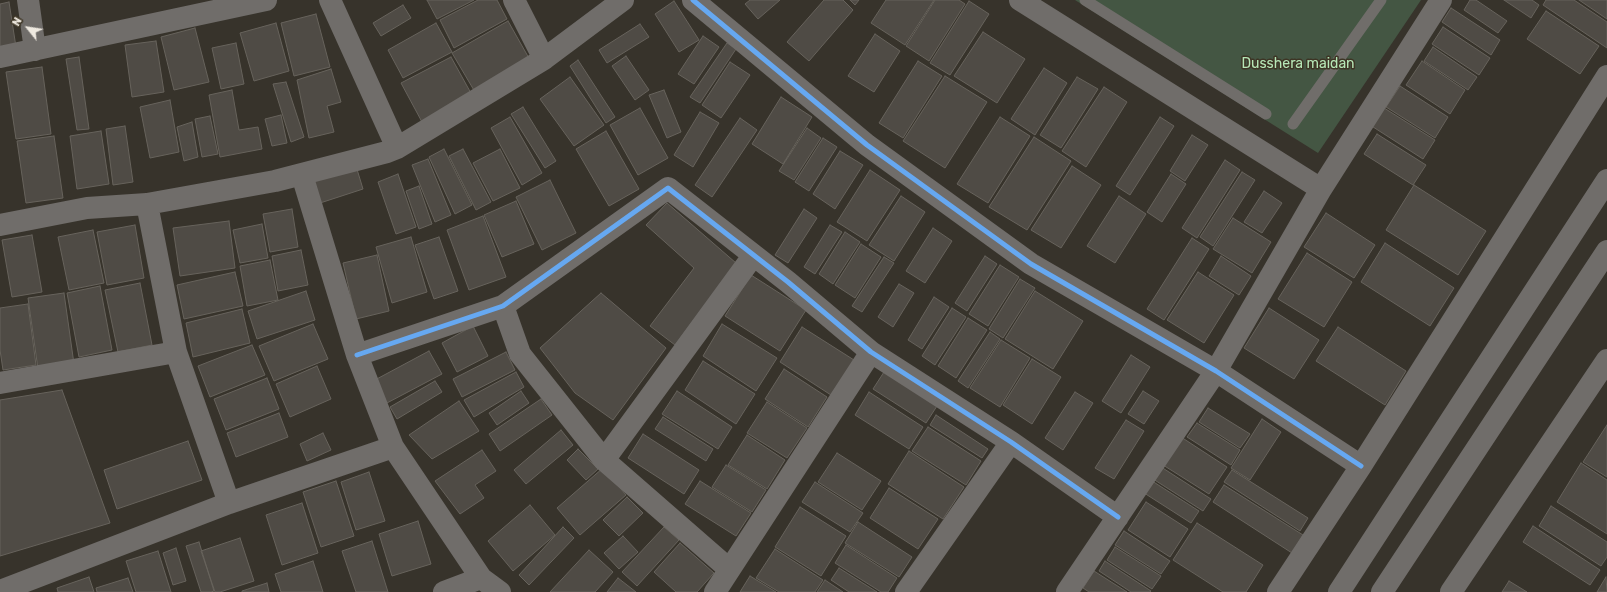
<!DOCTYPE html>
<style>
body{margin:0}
#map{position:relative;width:1607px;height:592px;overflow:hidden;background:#37332b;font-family:Rubik,sans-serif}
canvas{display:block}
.north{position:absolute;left:8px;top:8px;width:40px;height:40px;-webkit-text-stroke:3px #3d3525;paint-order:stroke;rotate:300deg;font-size:11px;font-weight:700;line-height:16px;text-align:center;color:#eee9e0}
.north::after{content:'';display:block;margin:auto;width:14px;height:18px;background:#eee9e0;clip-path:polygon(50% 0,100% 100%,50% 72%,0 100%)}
</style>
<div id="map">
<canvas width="1607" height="592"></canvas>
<div class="north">N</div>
</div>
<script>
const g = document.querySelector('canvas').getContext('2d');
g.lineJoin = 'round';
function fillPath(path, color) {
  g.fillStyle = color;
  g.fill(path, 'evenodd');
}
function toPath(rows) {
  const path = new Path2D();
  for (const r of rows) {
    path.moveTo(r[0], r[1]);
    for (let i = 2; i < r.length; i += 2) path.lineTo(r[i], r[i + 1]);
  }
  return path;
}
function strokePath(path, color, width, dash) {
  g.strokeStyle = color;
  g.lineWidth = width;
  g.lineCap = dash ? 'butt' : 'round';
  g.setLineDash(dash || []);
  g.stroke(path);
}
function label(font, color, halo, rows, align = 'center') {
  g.font = font + ' Rubik,sans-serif';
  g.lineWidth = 3;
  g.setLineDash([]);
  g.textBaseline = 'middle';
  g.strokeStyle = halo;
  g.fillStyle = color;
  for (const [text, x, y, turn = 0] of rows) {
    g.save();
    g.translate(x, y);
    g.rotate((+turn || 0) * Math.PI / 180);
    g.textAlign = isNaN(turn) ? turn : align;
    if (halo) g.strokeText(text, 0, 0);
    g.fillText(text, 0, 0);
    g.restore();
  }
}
fillPath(toPath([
 [1075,0,1421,0,1318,153]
]), '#445643');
const building = toPath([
 [427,0,474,0,437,19,427,0],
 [478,0,497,0,507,19,454,48,440,20,478,0],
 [750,0,780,0,758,19,745,4,750,0],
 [824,0,843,0,853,10,809,61,787,42,824,0],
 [850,0,859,0,855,5,850,0],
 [886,0,934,0,905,45,871,23,886,0],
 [935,0,959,0,965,4,929,61,906,46,935,0],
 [1470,0,1476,0,1507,21,1498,33,1464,10,1470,0],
 [1504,0,1532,0,1539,5,1531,18,1504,0],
 [1546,0,1574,0,1607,22,1607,48,1543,5,1546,0],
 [1579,0,1607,0,1607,19,1579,0],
 [674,1,699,40,679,52,655,14,674,1],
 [969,1,989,14,950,75,930,63,969,1],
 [9,2,16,47,0,49,0,4,9,2],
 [403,5,411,18,381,36,373,23,403,5],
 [1451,8,1500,40,1491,55,1442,22,1451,8],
 [1546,11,1599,46,1580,74,1527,39,1546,11],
 [316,14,330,67,294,76,281,23,316,14],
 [508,21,530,60,475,92,452,53,508,21],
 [276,23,289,71,254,81,240,33,276,23],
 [436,23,452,52,403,78,388,50,436,23],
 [640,24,649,37,607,63,599,50,640,24],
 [1443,27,1490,58,1479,75,1432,44,1443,27],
 [195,28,209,82,174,90,161,37,195,28],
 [983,32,1025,59,997,103,954,76,983,32],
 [875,34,900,51,874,92,848,76,875,34],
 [703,36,719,47,694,84,678,74,703,36],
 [156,41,164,92,132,97,125,45,156,41],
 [236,43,244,84,221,89,212,48,236,43],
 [727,43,736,49,700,103,690,97,727,43],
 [1433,47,1477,77,1468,90,1424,61,1433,47],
 [626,56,649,90,635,100,612,66,626,56],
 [79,57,89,129,77,130,66,59,79,57],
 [451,57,472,95,422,122,401,83,451,57],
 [578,60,615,117,606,123,570,66,578,60],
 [918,61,942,76,903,138,879,123,918,61],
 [1422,61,1465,90,1450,114,1406,85,1422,61],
 [730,62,750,75,721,118,702,105,730,62],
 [42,67,51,134,16,139,6,72,42,67],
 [1044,68,1067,83,1035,135,1011,119,1044,68],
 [331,69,341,102,327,106,334,132,309,138,297,80,331,69],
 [945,76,987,102,945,168,903,141,945,76],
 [570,77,604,125,574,146,540,99,570,77],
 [1077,77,1098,89,1061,148,1040,135,1077,77],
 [286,82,304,137,291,142,273,84,286,82],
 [1400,86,1448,117,1435,138,1386,107,1400,86],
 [1104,87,1127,102,1086,167,1062,151,1104,87],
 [232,90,239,130,258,127,262,149,220,157,209,95,232,90],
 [664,90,681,132,667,138,649,95,664,90],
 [781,97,812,117,783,164,752,144,781,97],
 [170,100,179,152,150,158,140,107,170,100],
 [1381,106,1435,140,1423,159,1370,125,1381,106],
 [523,107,556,161,545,168,511,114,523,107],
 [640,108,668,158,638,175,610,125,640,108],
 [700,112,719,123,693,167,674,155,700,112],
 [281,115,287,143,272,146,265,119,281,115],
 [210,116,218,154,202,157,195,119,210,116],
 [510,117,542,173,522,185,491,128,510,117],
 [1000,117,1030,136,988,203,957,184,1000,117],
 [1160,117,1174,126,1130,195,1116,186,1160,117],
 [740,118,757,130,712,197,695,185,740,118],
 [192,122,198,157,184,161,177,127,192,122],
 [125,126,133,182,113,185,106,129,125,126],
 [807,128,821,138,794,180,779,171,807,128],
 [101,131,109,184,77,189,70,136,101,131],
 [606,131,639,189,609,206,576,149,606,131],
 [1377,134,1426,165,1413,185,1364,154,1377,134],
 [1192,135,1208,145,1185,181,1170,171,1192,135],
 [54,136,63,198,26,203,17,141,54,136],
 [1034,137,1071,161,1027,230,989,207,1034,137],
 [823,138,837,147,809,191,795,182,823,138],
 [444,149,472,205,455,214,429,157,444,149],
 [463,149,491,202,476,210,449,156,463,149],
 [500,149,520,188,493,201,473,163,500,149],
 [840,151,863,165,835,209,813,194,840,151],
 [428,159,451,215,435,222,412,165,428,159],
 [1225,160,1240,170,1197,238,1182,228,1225,160],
 [356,166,363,189,317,204,310,182,356,166],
 [1072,166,1101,185,1061,248,1031,230,1072,166],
 [870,170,900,190,867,241,837,222,870,170],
 [1242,172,1255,180,1213,246,1200,237,1242,172],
 [398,174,416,227,396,234,378,182,398,174],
 [1171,174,1186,184,1162,222,1147,212,1171,174],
 [550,180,576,233,542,250,516,197,550,180],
 [1414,185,1486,231,1458,275,1386,230,1414,185],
 [419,186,432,224,419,229,406,191,419,186],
 [1264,191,1282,203,1262,233,1244,222,1264,191],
 [901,196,925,212,894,261,869,245,901,196],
 [1119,196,1146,214,1115,263,1087,246,1119,196],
 [516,201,534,244,502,257,484,215,516,201],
 [667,203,736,263,675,345,650,326,694,268,646,225,667,203],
 [292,209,298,247,270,252,263,214,292,209],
 [804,209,817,218,788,263,775,255,804,209],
 [1326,213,1375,245,1354,278,1304,247,1326,213],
 [483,216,506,277,469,290,447,230,483,216],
 [1233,218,1271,242,1252,273,1213,249,1233,218],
 [229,221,235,268,180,276,173,228,229,221],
 [262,224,268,258,240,263,233,230,262,224],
 [135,225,144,278,107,285,97,232,135,225],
 [830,225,842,232,815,274,804,267,830,225],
 [933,228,952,241,925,283,906,271,933,228],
 [93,230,104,283,69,290,58,237,93,230],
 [845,232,860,242,833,284,819,274,845,232],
 [32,235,42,292,12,297,2,240,32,235],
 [411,237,427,292,392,303,376,247,411,237],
 [439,237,458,291,434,299,415,245,439,237],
 [1192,238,1209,249,1164,320,1147,309,1192,238],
 [1385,243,1454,288,1430,326,1361,282,1385,243],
 [861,244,881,257,855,298,835,285,861,244],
 [301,250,308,285,278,291,272,256,301,250],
 [1307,253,1352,282,1324,327,1278,299,1307,253],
 [377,255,389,311,356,319,343,263,377,255],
 [985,256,997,264,967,311,955,303,985,256],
 [1221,256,1251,276,1239,295,1209,276,1221,256],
 [884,257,894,263,862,312,852,306,884,257],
 [270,260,278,300,247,306,240,266,270,260],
 [1000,265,1019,277,988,326,969,314,1000,265],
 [235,272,243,306,184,319,177,285,235,272],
 [1198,272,1234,295,1204,343,1167,320,1198,272],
 [751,275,806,310,780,351,725,316,751,275],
 [1020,279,1035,288,1003,338,989,329,1020,279],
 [140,283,152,345,118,352,105,290,140,283],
 [899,284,914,293,893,327,878,317,899,284],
 [100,286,112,350,79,357,67,293,100,286],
 [306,291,315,320,257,339,248,311,306,291],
 [1035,291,1083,321,1053,369,1005,339,1035,291],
 [64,293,74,364,38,369,28,298,64,293],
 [601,293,666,348,613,420,575,393,540,348,601,293],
 [934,297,949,307,922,349,908,340,934,297],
 [28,304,36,365,3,370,0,350,0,308,28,304],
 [952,308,966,317,935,365,922,356,952,308],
 [1269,308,1319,340,1294,379,1244,348,1269,308],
 [242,309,250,343,193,357,186,323,242,309],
 [968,318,987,330,956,378,938,366,968,318],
 [313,324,328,359,274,381,259,346,313,324],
 [722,324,777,358,756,391,703,356,722,324],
 [473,326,488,356,457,372,442,343,473,326],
 [802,327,854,360,831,395,780,362,802,327],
 [1338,327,1406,371,1385,405,1316,361,1338,327],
 [990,332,1000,339,968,388,958,381,990,332],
 [1001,340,1030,358,1000,407,970,388,1001,340],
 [252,345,265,375,210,397,198,366,252,345],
 [429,351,442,374,385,404,373,381,429,351],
 [506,352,515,370,462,397,453,379,506,352],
 [1131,355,1150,367,1121,413,1102,401,1131,355],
 [1032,359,1061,377,1032,424,1003,405,1032,359],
 [703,361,755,394,736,424,685,390,703,361],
 [317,366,331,399,290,417,276,384,317,366],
 [784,369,827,397,808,427,765,399,784,369],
 [516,372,524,387,474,417,464,400,516,372],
 [884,372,937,406,926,423,873,389,884,372],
 [267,378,279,409,226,430,214,399,267,378],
 [435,381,442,392,397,419,390,407,435,381],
 [62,390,110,523,0,556,0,400,62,390],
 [521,391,529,403,497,425,489,413,521,391],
 [677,391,732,427,718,449,662,414,677,391],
 [1143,391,1159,401,1144,424,1128,414,1143,391],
 [869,392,923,427,909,449,855,415,869,392],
 [1075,392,1093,403,1063,450,1045,438,1075,392],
 [541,399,552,415,500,451,489,434,541,399],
 [459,401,479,431,432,459,409,435,459,401],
 [767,402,807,428,787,458,747,433,767,402],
 [1208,408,1250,434,1240,448,1199,422,1208,408],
 [279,413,288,437,236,457,227,433,279,413],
 [936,415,988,449,982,458,930,425,936,415],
 [663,417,713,449,706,461,655,429,663,417],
 [1262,419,1281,432,1250,480,1231,468,1262,419],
 [1126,420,1144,431,1114,479,1095,468,1126,420],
 [1197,423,1240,450,1231,465,1187,437,1197,423],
 [1607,425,1607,477,1583,462,1607,425],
 [928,427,981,461,966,485,912,451,928,427],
 [561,430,573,445,526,484,514,470,561,430],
 [323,433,331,450,307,461,300,444,323,433],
 [643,434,699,470,684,494,628,458,643,434],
 [747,435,785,460,767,489,728,465,747,435],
 [1181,437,1227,467,1209,494,1163,465,1181,437],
 [188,441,202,480,117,509,104,470,188,441],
 [578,449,598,469,586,480,567,460,578,449],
 [482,450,496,471,475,485,484,498,460,514,435,481,482,450],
 [909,451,964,487,943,519,888,484,909,451],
 [837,453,881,481,862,510,818,482,837,453],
 [1581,463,1607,480,1607,534,1557,502,1581,463],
 [726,465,766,490,752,512,712,487,726,465],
 [1158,465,1211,499,1203,511,1150,477,1158,465],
 [603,468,626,495,580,535,557,508,603,468],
 [1232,470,1308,518,1300,531,1224,482,1232,470],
 [369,472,385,521,356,530,341,482,369,472],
 [1149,479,1199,511,1191,523,1141,491,1149,479],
 [336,481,354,536,321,547,303,492,336,481],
 [700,481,751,513,736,536,685,504,700,481],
 [815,482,863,513,850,532,802,502,815,482],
 [1224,485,1303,535,1292,553,1213,502,1224,485],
 [889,488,938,519,918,549,870,518,889,488],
 [627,497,643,513,619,536,603,520,627,497],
 [1146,502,1188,529,1170,557,1128,530,1146,502],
 [302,503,318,553,282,565,266,515,302,503],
 [530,505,555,535,513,571,488,541,530,505],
 [1551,506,1607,542,1607,557,1601,566,1539,526,1551,506],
 [800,507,846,536,821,576,775,547,800,507],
 [418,521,431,564,392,576,379,534,418,521],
 [858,522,912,557,899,577,845,543,858,522],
 [1197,523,1263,565,1246,592,1223,592,1173,560,1197,523],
 [1533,526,1600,570,1590,585,1523,542,1533,526],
 [563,527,574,538,529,585,519,575,563,527],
 [664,527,679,540,637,586,622,572,664,527],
 [1124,531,1170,561,1161,574,1115,545,1124,531],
 [623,536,638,552,619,569,604,553,623,536],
 [240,538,254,581,220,592,215,592,201,551,240,538],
 [372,541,388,592,356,592,342,551,372,541],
 [199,542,214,591,211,592,201,592,186,546,199,542],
 [680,543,714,573,697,592,676,592,654,572,680,543],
 [846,545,897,578,888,592,881,592,835,563,846,545],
 [1115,547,1161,576,1152,589,1107,560,1115,547],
 [176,548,186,581,173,585,163,553,176,548],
 [775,549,823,580,815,592,779,592,756,578,775,549],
 [589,550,613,572,595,592,550,592,589,550],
 [158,551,171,592,136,592,126,561,158,551],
 [313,561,323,592,281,592,275,574,313,561],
 [1105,561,1151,591,1150,592,1131,592,1099,571,1105,561],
 [839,568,877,592,849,592,831,580,839,568],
 [1094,571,1127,592,1089,592,1083,588,1094,571],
 [750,576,776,592,740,592,750,576],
 [89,577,94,592,58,592,57,588,89,577],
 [1606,577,1607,592,1597,592,1606,577],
 [128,578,133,592,97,592,96,588,128,578],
 [618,578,636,592,607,592,618,578],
 [825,580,843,592,817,592,825,580],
 [1509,581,1527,592,1502,592,1509,581],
 [267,583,269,592,242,592,242,591,267,583]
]);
fillPath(building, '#4f4b45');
strokePath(building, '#67635c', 1);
strokePath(toPath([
 [1085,0,1266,114],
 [1293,124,1381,0]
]), '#706d6a', 11);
strokePath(toPath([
 [28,0,35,50],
 [330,0,397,148],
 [514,0,544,59],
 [693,0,867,145,1031,264,1216,371,1361,466],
 [1020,0,1321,189],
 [0,57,266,0],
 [302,175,357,355,393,447,481,578,500,592],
 [147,204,176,352,229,503],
 [0,225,87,208,147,204,275,181,387,152,397,148,544,59,623,0],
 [503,306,520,354,604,460,729,569],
 [357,355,503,306,668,188,788,282,871,352,1011,442,1118,517],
 [0,383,176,352],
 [604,460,753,256],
 [0,591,229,503,393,447],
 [444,592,481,578],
 [715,592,871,352],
 [906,592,1011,442],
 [1067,592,1216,371,1321,189,1441,0],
 [1278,592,1361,466,1607,76],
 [1451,592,1607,360]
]), '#706d6a', 22);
strokePath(toPath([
 [1339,592,1607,180],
 [1382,592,1607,251]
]), '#706d6a', 22);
strokePath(toPath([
 [693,0,867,145,1031,264,1216,371,1361,466],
 [357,355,503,306,668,188,788,282,871,352,1011,442,1118,517]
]), '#66a8f1', 5);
label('14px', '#b7e7b7', '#3d3525', [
 ["Dusshera maidan",1298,64]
]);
</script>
